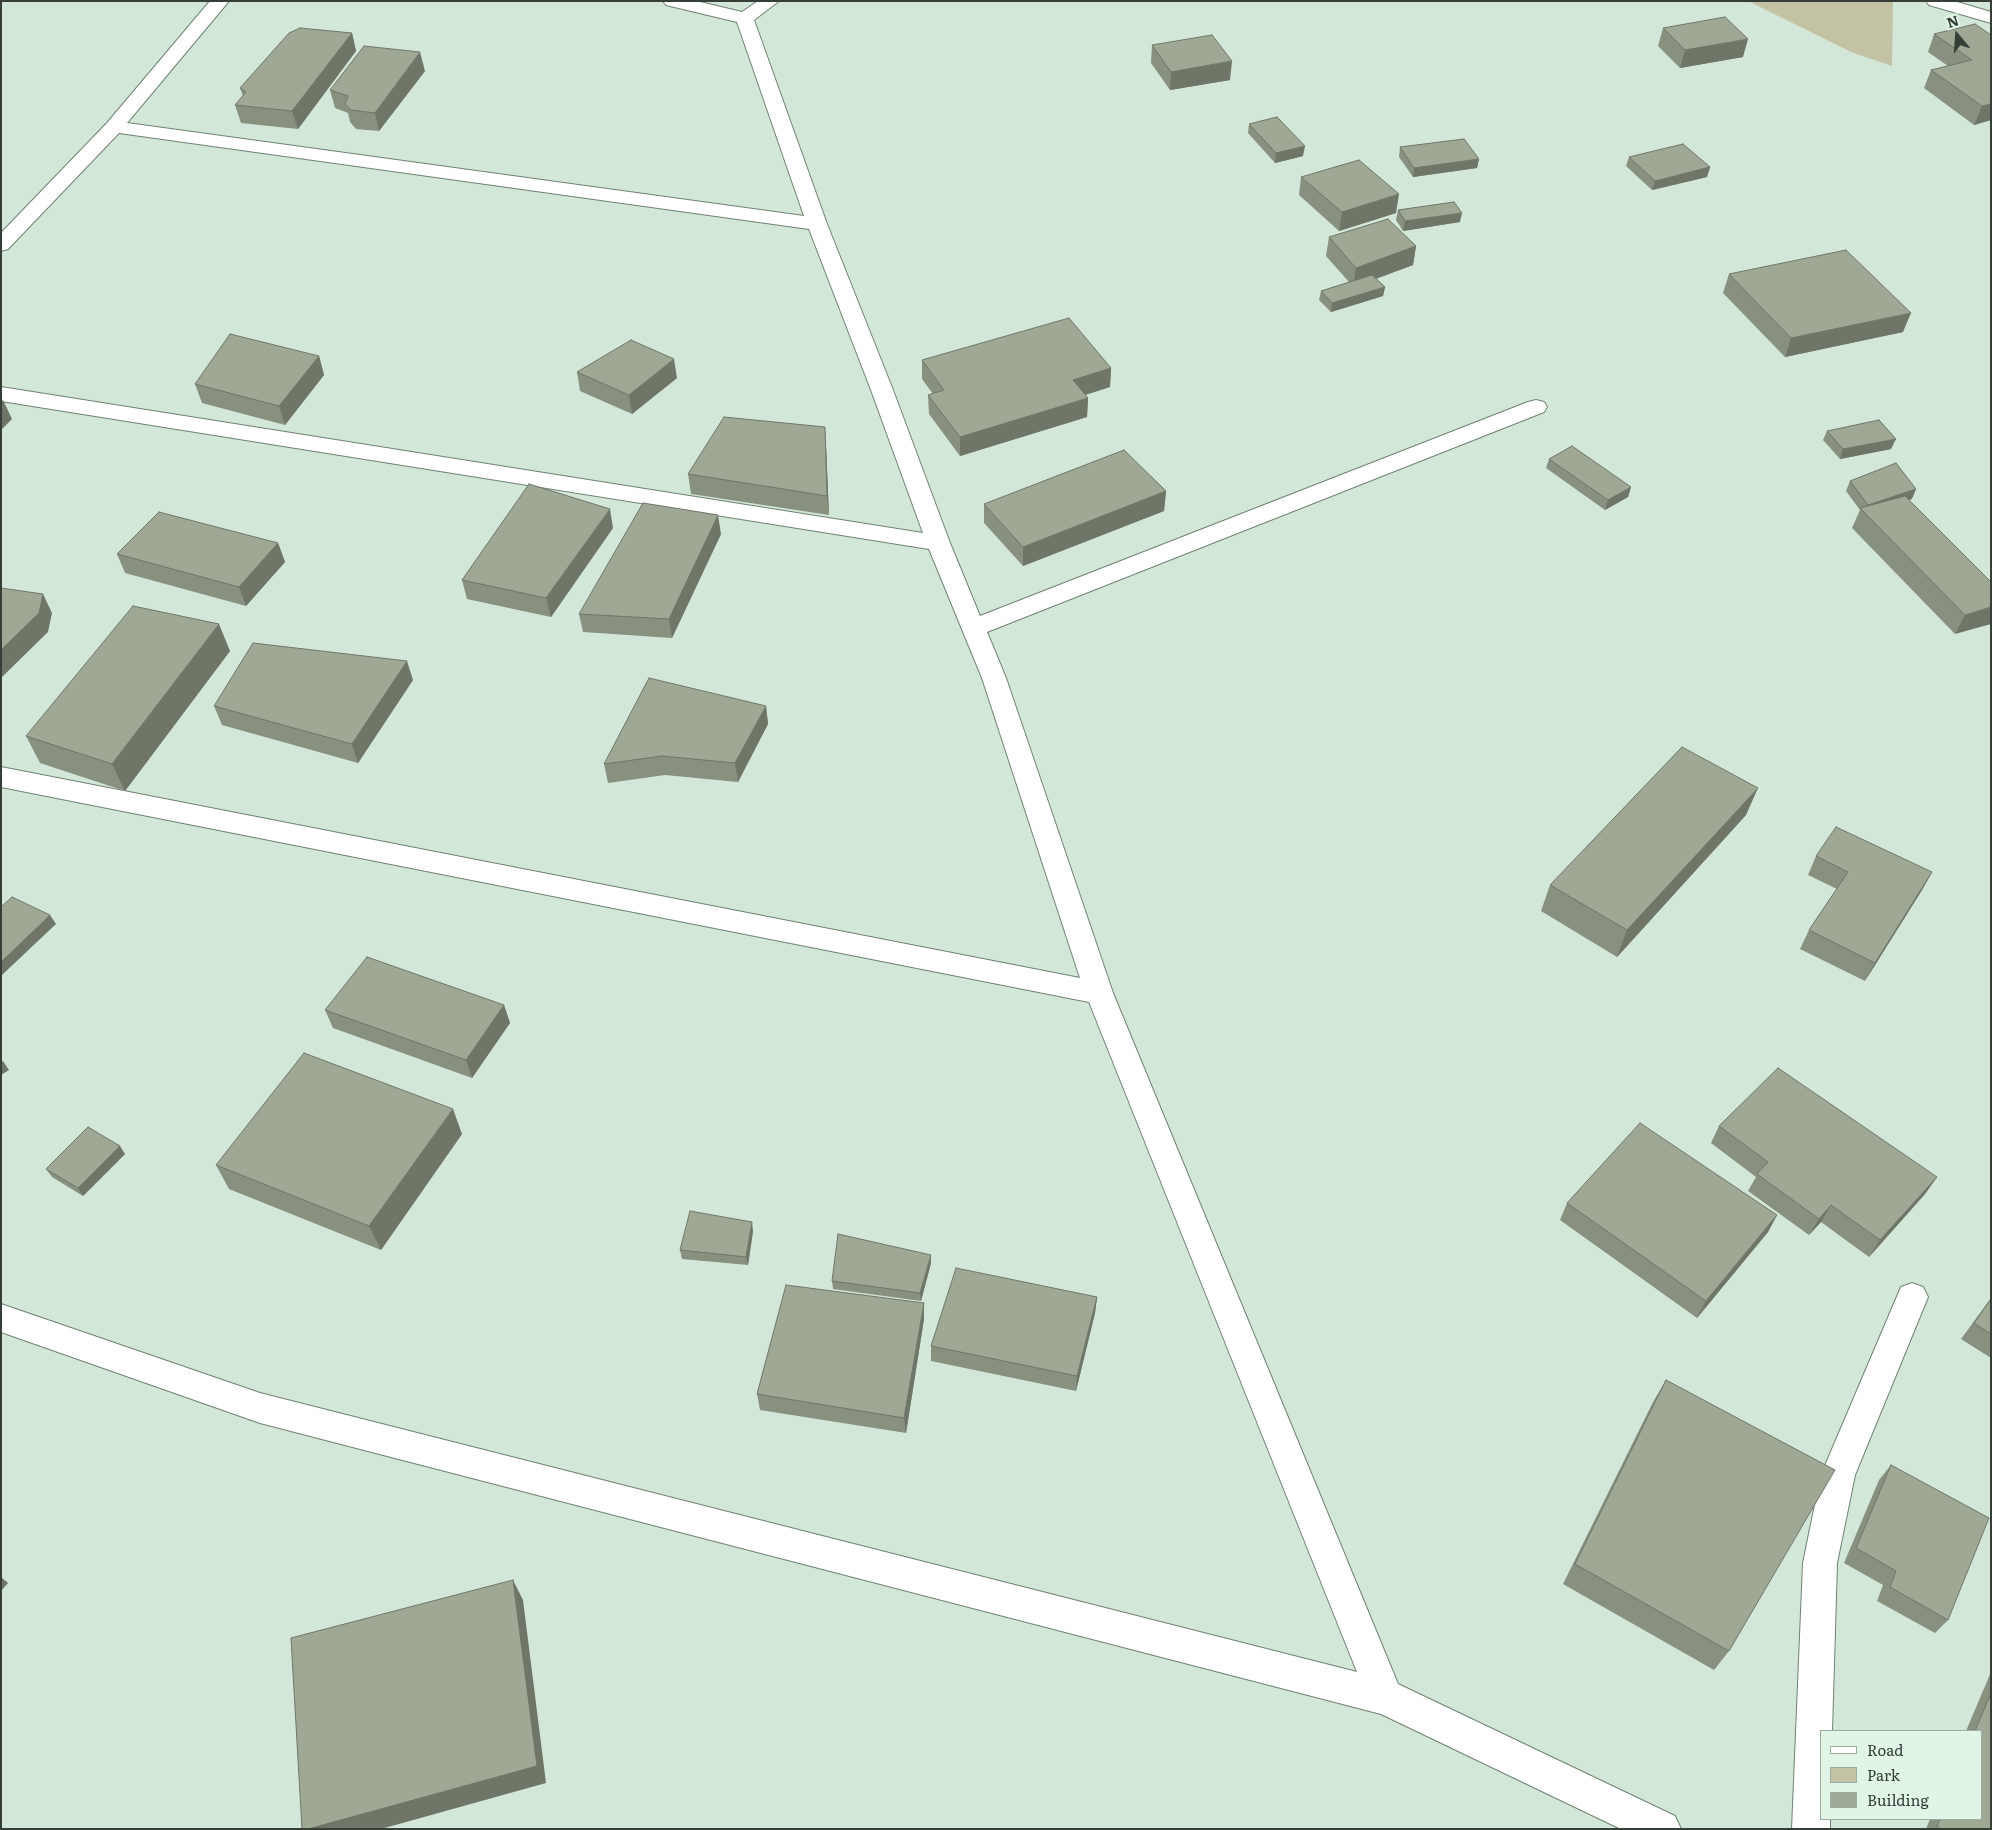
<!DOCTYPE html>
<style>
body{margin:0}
#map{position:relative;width:1992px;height:1830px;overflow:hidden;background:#d3e7d8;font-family:Literata,serif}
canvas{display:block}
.frame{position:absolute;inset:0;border:2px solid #363e38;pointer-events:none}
.legend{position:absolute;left:1820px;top:1730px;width:162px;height:90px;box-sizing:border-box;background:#e0f5e5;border:1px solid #9caca0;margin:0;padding:6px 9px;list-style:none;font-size:15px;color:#363e38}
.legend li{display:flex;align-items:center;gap:10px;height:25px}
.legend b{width:25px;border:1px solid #9caca0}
.north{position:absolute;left:1932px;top:10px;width:50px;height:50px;-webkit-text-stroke:4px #e0f5e5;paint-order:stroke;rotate:342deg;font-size:14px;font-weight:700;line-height:20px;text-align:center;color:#363e38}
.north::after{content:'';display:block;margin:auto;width:18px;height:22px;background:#363e38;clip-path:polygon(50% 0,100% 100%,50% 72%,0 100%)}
</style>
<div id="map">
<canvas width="1992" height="1830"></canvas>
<div class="frame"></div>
<ul class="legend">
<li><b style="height:6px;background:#fff"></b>Road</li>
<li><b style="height:14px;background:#c3c2a4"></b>Park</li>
<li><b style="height:14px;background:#9ea895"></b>Building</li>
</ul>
<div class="north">N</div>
</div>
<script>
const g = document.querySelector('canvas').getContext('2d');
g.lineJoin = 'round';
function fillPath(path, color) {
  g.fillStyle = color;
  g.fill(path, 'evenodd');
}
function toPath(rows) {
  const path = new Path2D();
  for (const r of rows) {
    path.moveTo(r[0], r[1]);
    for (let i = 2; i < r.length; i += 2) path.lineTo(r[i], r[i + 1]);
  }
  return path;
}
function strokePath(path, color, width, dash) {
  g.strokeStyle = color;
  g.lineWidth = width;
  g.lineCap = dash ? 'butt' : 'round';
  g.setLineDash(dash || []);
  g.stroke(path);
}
fillPath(toPath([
 [1748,1,1893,1,1892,66,1851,52]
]), '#c3c2a4');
const minor = toPath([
 [210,1,229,1,127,123,804,216,737,22,666,5,663,1,696,1,742,12,758,1,779,1,754,20,827,224,893,390,950,543,980,616,1528,402,1536,400,1544,402,1547,407,1544,412,987,632,1006,678,1113,993,1398,1684,1675,1816,1681,1829,1621,1829,1381,1714,260,1423,1,1332,1,1304,260,1393,1357,1672,1089,1002,1,787,1,767,1080,978,982,678,929,549,1,401,1,387,923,533,871,390,809,229,119,133,8,249,1,251,1,233,107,123,210,1],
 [1926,1,1954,1,1991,12,1991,23,1929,5,1926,1],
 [1912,1283,1923,1287,1928,1297,1855,1475,1837,1563,1832,1731,1821,1731,1821,1819,1830,1819,1830,1829,1792,1829,1803,1563,1821,1475,1901,1287,1912,1283]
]);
strokePath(minor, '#6f8273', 2);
fillPath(minor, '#fff');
fillPath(toPath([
 [1663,28,1743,57,1680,68,1658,46],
 [352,33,356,51,298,129,241,123,235,105,243,96,240,88],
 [1934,34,1991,35,1991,120,1974,125,1924,88,1931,70,1948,66,1928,52],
 [1152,45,1230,80,1170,90,1151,63],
 [425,71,379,131,356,129,350,122,348,113,335,108,330,90],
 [1249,124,1303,156,1275,163,1248,133],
 [1400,147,1479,159,1477,168,1413,177,1399,157],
 [1629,157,1710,167,1707,177,1652,190,1626,166],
 [1301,177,1396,213,1339,231,1299,195],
 [1398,210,1460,222,1403,231,1396,220],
 [1329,237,1416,246,1413,265,1376,279,1385,287,1383,296,1331,312,1319,300,1321,291,1349,282,1326,256],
 [1729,274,1903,332,1785,357,1723,293],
 [319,356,324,375,285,425,202,403,195,384],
 [922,360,1111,368,1110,387,1085,395,1088,398,1087,417,960,456,929,414,928,395,933,394,922,379],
 [577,372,677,378,632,414,580,391],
 [1827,431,1891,449,1840,459,1823,440],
 [826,446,829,515,691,494,688,474],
 [1549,459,1631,487,1628,497,1605,510,1546,468],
 [1850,481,1912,499,1909,500,1991,582,1955,634,1852,528,1860,510,1846,491],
 [1166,491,1164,511,1023,566,984,523,984,504],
 [613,528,551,617,467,599,462,580],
 [721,534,672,638,583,632,579,614],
 [278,543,285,562,246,606,125,573,117,554],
 [230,651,125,791,40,763,26,736],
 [413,680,358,763,222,725,214,706],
 [766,706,768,724,738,782,665,775,608,783,604,764],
 [1746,815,1617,957,1541,911,1550,885],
 [1816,856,1932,872,1922,890,1865,981,1800,949,1809,930,1837,889,1808,875],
 [504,1005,510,1023,472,1078,333,1028,325,1010],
 [1719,1126,1937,1177,1925,1194,1869,1257,1821,1222,1809,1235,1748,1191,1756,1177,1711,1143],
 [462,1134,381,1250,229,1189,216,1165],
 [125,1154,83,1196,52,1177,46,1169],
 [1567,1203,1777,1215,1768,1232,1697,1318,1560,1220],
 [753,1231,748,1265,682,1259,680,1250],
 [931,1263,921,1301,833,1289,832,1281],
 [1097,1297,1095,1313,1076,1391,931,1361,931,1346],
 [1991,1298,1991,1358,1961,1339],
 [924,1303,924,1319,906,1433,760,1410,757,1394],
 [1666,1380,1729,1651,1714,1670,1563,1584,1653,1402],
 [1891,1465,1948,1620,1935,1633,1877,1601,1883,1585,1844,1563,1879,1480],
 [1991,1672,1991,1829,1926,1829,1930,1819,1981,1819,1981,1731,1966,1731]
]), '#889080');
fillPath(toPath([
 [352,33,356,51,298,129,292,111],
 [1748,39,1743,57,1680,68,1685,50],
 [420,52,425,71,379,131,375,113],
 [1232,61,1230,80,1170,90,1171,72],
 [1991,104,1991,120,1974,125,1982,106],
 [1305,146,1303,156,1275,163,1276,153],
 [1479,159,1477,168,1413,177,1414,168],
 [1710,167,1707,177,1652,190,1655,181],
 [1399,194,1396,213,1339,231,1342,212],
 [1462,213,1460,222,1403,231,1405,221],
 [1416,246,1413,265,1353,287,1356,268],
 [1385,287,1383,296,1331,312,1332,303],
 [1911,313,1903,332,1785,357,1791,338],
 [319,356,324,375,285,425,279,406],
 [674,359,677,378,632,414,629,395],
 [1111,368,1110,387,1072,399,1073,380],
 [1088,398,1087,417,960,456,960,437],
 [3,400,12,419,1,430,1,402],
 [825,427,826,446,829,515,827,496],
 [1896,439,1891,449,1840,459,1843,449],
 [1631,487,1628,497,1605,510,1608,500],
 [1916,489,1912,499,1866,514,1865,513,1868,505],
 [1166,491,1164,511,1023,566,1023,547],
 [610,509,613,528,551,617,546,598],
 [718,515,721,534,672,638,669,619],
 [278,543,285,562,246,606,239,587],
 [43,594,52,613,48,632,1,678,1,650],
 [1991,607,1991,624,1955,634,1965,615],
 [219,624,230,651,125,791,112,764],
 [407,661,413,680,358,763,352,744],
 [766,706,768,724,738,782,735,763],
 [1758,788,1746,815,1617,957,1627,930],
 [1932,872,1922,890,1865,981,1875,963],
 [50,915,56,924,2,975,1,974,1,962],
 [504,1005,510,1023,472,1078,466,1060],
 [3,1061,9,1070,1,1075,1,1062],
 [453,1109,462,1134,381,1250,369,1226],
 [120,1146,125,1154,83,1196,78,1188],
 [1937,1177,1925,1194,1869,1257,1880,1240],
 [1831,1205,1821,1222,1809,1235,1819,1219],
 [1777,1215,1768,1232,1697,1318,1706,1301],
 [752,1222,753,1231,748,1265,746,1257],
 [931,1255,931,1263,921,1301,920,1293],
 [1097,1297,1095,1313,1076,1391,1077,1376],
 [924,1303,924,1319,906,1433,904,1418],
 [1,1577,8,1583,1,1591],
 [513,1580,523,1600,546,1783,381,1829,308,1829]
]), '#6f7668');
const building = toPath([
 [1725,17,1748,39,1685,50,1663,28,1725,17],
 [1975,24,1991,35,1991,104,1982,106,1931,70,1972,60,1934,34,1975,24],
 [300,28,352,33,292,111,235,105,246,92,240,88,289,33,300,28],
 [1212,35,1232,61,1171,72,1152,45,1212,35],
 [364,46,420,52,375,113,351,110,345,104,348,96,330,90,364,46],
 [1277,117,1305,146,1276,153,1249,124,1277,117],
 [1464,139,1479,159,1414,168,1400,147,1464,139],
 [1683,144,1710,167,1655,181,1629,157,1683,144],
 [1359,160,1399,194,1342,212,1301,177,1359,160],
 [1454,202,1462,213,1405,221,1398,210,1454,202],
 [1388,219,1416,246,1356,268,1329,237,1388,219],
 [1846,250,1911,313,1791,338,1729,274,1846,250],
 [1372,275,1385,287,1332,303,1321,291,1372,275],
 [1069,318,1111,368,1073,380,1088,398,960,437,928,395,944,390,922,360,1069,318],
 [230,334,319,356,279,406,195,384,230,334],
 [631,340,674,359,629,395,577,372,631,340],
 [724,417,825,427,827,496,688,474,724,417],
 [1879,420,1896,439,1843,449,1827,431,1879,420],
 [1572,446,1631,487,1608,500,1549,459,1572,446],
 [1124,450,1166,491,1023,547,984,504,1124,450],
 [1896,463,1916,489,1868,505,1850,481,1896,463],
 [529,484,610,509,546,598,462,580,529,484],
 [1905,496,1991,582,1991,607,1965,615,1860,508,1905,496],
 [643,503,718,515,669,619,579,614,643,503],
 [159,512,278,543,239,587,117,554,159,512],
 [1,588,43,594,39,613,1,650,1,588],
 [133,606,219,624,112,764,26,736,133,606],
 [253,643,407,661,352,744,214,706,253,643],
 [649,678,766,706,735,763,662,756,604,764,649,678],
 [1682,747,1758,788,1627,930,1550,885,1682,747],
 [1836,827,1932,872,1875,963,1809,930,1848,872,1816,856,1836,827],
 [12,897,50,915,1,962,1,907,12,897],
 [367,957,504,1005,466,1060,325,1010,367,957],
 [304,1053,453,1109,369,1226,216,1165,304,1053],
 [1778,1068,1937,1177,1880,1240,1831,1205,1819,1219,1757,1174,1768,1162,1719,1126,1778,1068],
 [1640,1123,1777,1215,1706,1301,1567,1203,1640,1123],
 [88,1127,120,1146,78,1188,46,1169,88,1127],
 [690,1211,752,1222,746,1257,680,1250,690,1211],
 [838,1234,931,1255,920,1293,832,1281,838,1234],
 [956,1268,1097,1297,1077,1376,931,1346,956,1268],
 [786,1285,924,1303,904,1418,757,1394,786,1285],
 [1991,1299,1991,1334,1974,1323,1991,1299],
 [1666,1380,1835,1470,1729,1651,1575,1564,1666,1380],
 [1891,1465,1989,1518,1948,1620,1890,1587,1896,1571,1856,1548,1891,1465],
 [513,1580,537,1766,308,1829,302,1829,291,1638,513,1580],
 [1991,1693,1991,1829,1941,1829,1937,1826,1940,1819,1981,1819,1981,1731,1975,1731,1991,1693]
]);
fillPath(building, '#9ea895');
strokePath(building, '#6f7668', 1);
</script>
